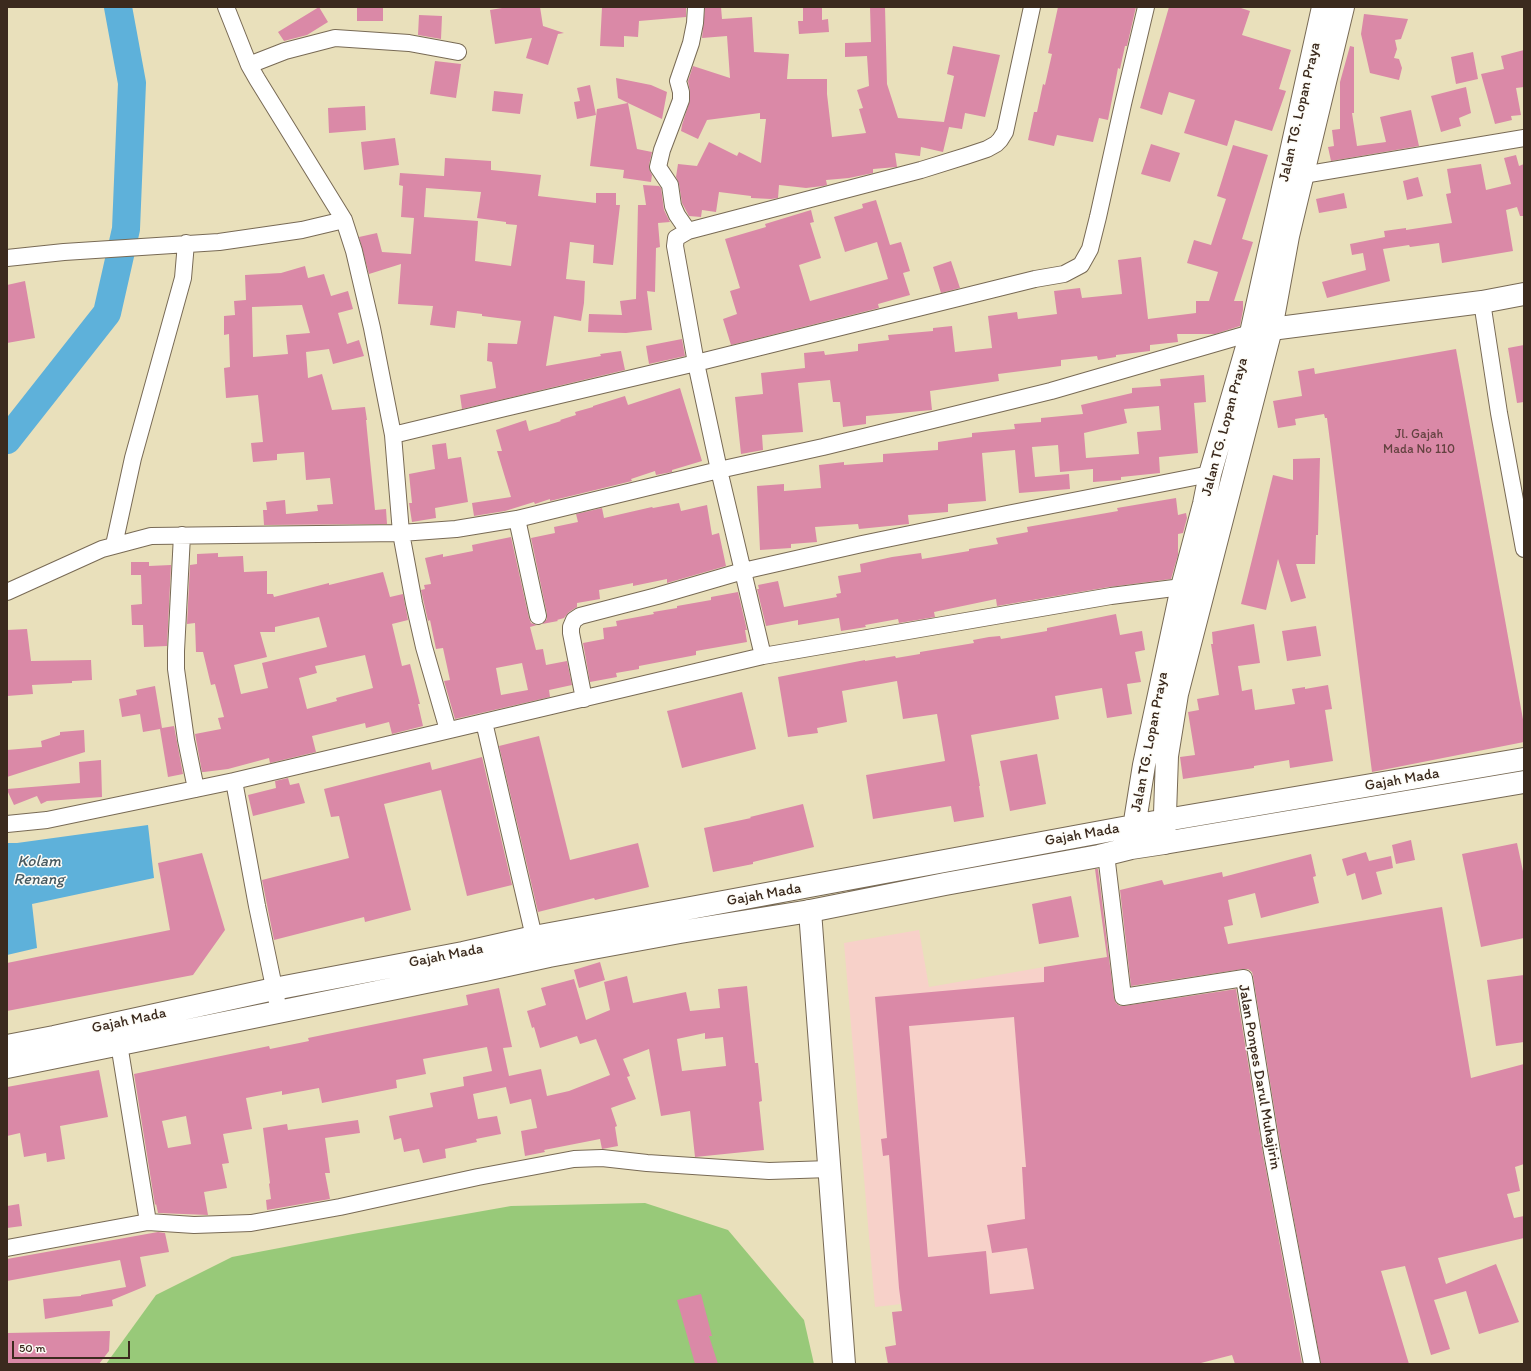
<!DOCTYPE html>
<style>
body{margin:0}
#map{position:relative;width:1531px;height:1371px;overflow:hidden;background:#e9e0bb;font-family:Itim,sans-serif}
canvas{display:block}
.frame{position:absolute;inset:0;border:8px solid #3b2a1e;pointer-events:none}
.scale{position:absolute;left:12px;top:1341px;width:118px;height:18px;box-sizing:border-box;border:2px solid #3b2a1e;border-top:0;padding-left:5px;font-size:12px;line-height:14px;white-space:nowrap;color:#3b2a1e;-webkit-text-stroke:3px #fdfcf7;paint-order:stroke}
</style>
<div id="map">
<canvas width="1531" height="1371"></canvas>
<div class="frame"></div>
<div class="scale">50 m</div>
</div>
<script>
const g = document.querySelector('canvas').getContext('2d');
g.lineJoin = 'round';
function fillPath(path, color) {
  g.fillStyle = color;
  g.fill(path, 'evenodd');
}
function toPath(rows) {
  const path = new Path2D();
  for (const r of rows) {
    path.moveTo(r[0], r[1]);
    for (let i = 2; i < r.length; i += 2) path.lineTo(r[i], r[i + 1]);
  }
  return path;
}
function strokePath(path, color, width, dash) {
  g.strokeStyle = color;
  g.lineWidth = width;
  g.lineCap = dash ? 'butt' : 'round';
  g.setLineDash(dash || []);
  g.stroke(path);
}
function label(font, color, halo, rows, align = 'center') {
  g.font = font + ' Itim,sans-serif';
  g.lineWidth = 3;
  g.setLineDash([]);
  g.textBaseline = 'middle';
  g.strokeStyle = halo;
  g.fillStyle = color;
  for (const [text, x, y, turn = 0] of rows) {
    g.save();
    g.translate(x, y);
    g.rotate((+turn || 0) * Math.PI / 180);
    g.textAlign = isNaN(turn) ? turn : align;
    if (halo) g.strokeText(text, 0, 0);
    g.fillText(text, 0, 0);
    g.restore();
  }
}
fillPath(toPath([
 [919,930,929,987,1044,967,1060,1286,875,1307,844,943]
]), '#f7d1c9');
fillPath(toPath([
 [645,1203,728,1230,804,1320,814,1364,106,1364,156,1295,232,1257,353,1234,511,1206]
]), '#98c979');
fillPath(toPath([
 [148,825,154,878,32,904,37,948,7,955,7,843,17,843]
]), '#5eb1da');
strokePath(toPath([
 [7,440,107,313,126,229,132,83,118,7]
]), '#5eb1da', 28);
fillPath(toPath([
 [319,7,328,22,307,35,284,41,278,32],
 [357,7,383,7,383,21,357,21],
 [508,7,540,7,543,26,564,33,558,34,548,65,526,58,532,38,495,44,490,10],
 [602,7,654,8,686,7,686,17,639,21,638,37,624,36,624,47,600,46],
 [705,7,721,7,722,19,752,17,754,52,789,54,787,79,827,79,827,94,832,137,866,133,859,109,863,108,857,90,869,86,867,56,845,57,845,43,871,42,870,7,885,7,887,84,898,118,944,122,954,76,947,74,953,46,1000,55,985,117,965,113,962,129,949,127,943,152,921,147,920,156,895,153,897,167,873,169,873,173,849,178,826,180,827,185,823,186,806,188,779,185,778,198,771,199,751,198,751,196,719,192,716,212,702,210,701,217,689,216,682,203,679,184,676,177,678,164,697,166,709,142,737,156,739,152,761,163,766,119,760,119,760,113,707,120,698,139,681,131,682,125,690,100,690,92,688,81,693,66,730,78,727,36,702,38],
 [803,7,822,7,822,20,828,19,829,32,799,34,798,21,803,21],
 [1058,7,1136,7,1127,46,1125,46,1120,69,1118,68,1108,120,1099,118,1093,142,1057,135,1054,146,1028,140,1034,112,1037,112,1043,84,1045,85,1052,54,1048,53],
 [1169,7,1238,7,1250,11,1242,35,1291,50,1279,89,1286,91,1272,131,1235,120,1227,146,1184,133,1195,100,1169,92,1162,115,1140,108],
 [1364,14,1408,19,1401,39,1395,40,1397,49,1394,58,1399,59,1402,68,1399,80,1370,73,1361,34],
 [419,15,442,16,441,39,418,35],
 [1350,46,1354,47,1354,113,1352,113,1357,146,1386,142,1380,117,1411,110,1419,146,1331,161,1328,147,1334,146,1332,130,1340,129,1340,82],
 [1524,50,1524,87,1516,88,1521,115,1511,116,1512,120,1495,124,1481,74,1504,69,1501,56],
 [1473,52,1478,79,1456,84,1451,57],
 [435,61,461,64,456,98,430,94],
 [616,78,651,85,667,92,662,119,628,103,637,149,652,152,649,165,649,169,652,175,651,182,623,178,624,170,590,166,597,109,628,103,618,98],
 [590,85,596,115,577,119,574,102,580,101,577,88],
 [1466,87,1471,113,1459,118,1461,126,1441,132,1431,96],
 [494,91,523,94,520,114,492,111],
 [365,106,366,130,329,133,328,108],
 [395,138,399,165,364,170,361,142],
 [1151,144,1180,153,1170,182,1141,174],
 [1233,145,1268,155,1242,239,1253,242,1234,301,1243,301,1243,310,1240,326,1215,334,1177,334,1178,342,1150,345,1150,351,1116,355,1116,357,1098,360,1097,356,1061,360,1061,366,998,374,999,381,930,391,932,410,866,416,866,424,843,427,840,402,833,402,830,380,798,383,803,432,762,435,763,450,741,454,735,397,763,394,761,373,805,368,804,353,824,351,825,355,858,351,858,344,889,340,888,335,933,331,933,328,952,326,955,352,992,348,988,316,1017,312,1018,319,1057,314,1054,291,1080,288,1082,298,1122,294,1118,260,1141,257,1148,319,1196,313,1196,301,1209,301,1218,272,1187,263,1194,240,1211,245,1226,199,1217,196],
 [1516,155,1519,166,1524,164,1524,216,1520,216,1517,207,1506,210,1513,251,1442,263,1439,243,1410,247,1409,245,1383,249,1390,281,1327,298,1322,282,1366,270,1363,253,1352,255,1350,244,1385,237,1384,231,1406,228,1406,230,1452,223,1446,194,1451,193,1447,169,1481,164,1486,190,1511,184,1504,158],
 [445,158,491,161,491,170,541,175,538,196,596,203,596,193,616,193,616,205,620,205,613,265,593,263,594,245,570,242,566,279,585,281,584,303,581,321,554,316,546,366,601,356,600,354,621,351,625,370,462,409,460,395,496,388,492,362,487,361,488,343,517,344,521,321,482,316,482,314,457,311,455,328,430,325,433,306,398,304,401,264,369,274,359,237,377,233,382,252,411,254,414,218,401,217,403,186,399,185,400,173,444,176],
 [426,188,481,192,477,218,506,222,506,224,517,225,511,266,475,261,478,221,424,217],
 [1418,177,1423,196,1407,200,1403,181],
 [643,185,659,186,661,188,664,210,670,222,658,223,660,247,656,248,655,292,647,291,652,330,626,333,588,332,589,314,622,315,620,301,636,299,638,205,646,205],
 [1344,193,1347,208,1319,213,1316,199],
 [876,200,890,245,901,242,910,271,903,273,910,295,878,304,879,308,731,345,723,319,737,314,730,291,740,288,725,239,766,227,765,224,811,210,814,222,810,223,821,258,799,265,810,301,888,279,877,242,845,252,834,217,863,208,862,204],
 [951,261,960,288,941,293,933,267],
 [305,266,308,278,324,274,331,296,348,291,353,309,338,313,347,344,359,340,364,356,333,364,329,349,306,352,308,378,322,374,332,410,365,407,367,420,366,420,375,510,386,509,387,524,264,525,263,510,267,510,266,502,285,500,286,514,318,511,317,505,333,504,330,478,306,480,304,452,277,454,277,460,253,462,251,443,263,442,258,395,226,398,224,368,230,367,229,334,224,335,224,316,235,315,234,301,246,300,245,275,281,273],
 [302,305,310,333,286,335,288,354,253,357,252,307],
 [25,281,35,338,7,343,7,285],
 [682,339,685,356,649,364,646,346],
 [1524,345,1524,402,1517,403,1508,348],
 [1456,349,1524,725,1524,742,1372,772,1327,418,1325,418,1324,414,1295,419,1296,425,1278,428,1273,401,1302,396,1298,371,1314,368,1315,374],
 [1204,375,1206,402,1194,403,1198,453,1159,457,1160,473,1121,477,1121,480,1093,482,1093,469,1060,472,1058,445,1032,447,1035,477,1069,474,1070,489,1019,493,1015,450,982,453,986,501,948,504,948,512,908,515,909,524,859,529,858,524,815,527,817,542,791,544,791,548,760,550,757,486,784,484,784,491,821,488,819,465,844,462,844,465,883,462,883,454,938,450,938,442,972,437,972,433,1015,429,1014,424,1041,422,1041,418,1083,414,1081,405,1132,393,1132,388,1161,386,1160,379],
 [1159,406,1161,430,1137,432,1139,454,1086,458,1084,433,1127,423,1124,409],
 [680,388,702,461,672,470,672,472,656,475,655,471,631,479,632,481,550,501,550,499,535,504,534,502,505,511,474,516,472,503,511,497,497,451,502,451,496,430,526,420,529,431,561,421,560,420,576,415,575,412,593,407,593,406,625,396,628,405],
 [446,443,448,459,461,457,468,502,435,508,436,518,412,522,409,503,412,503,409,474,435,469,432,445],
 [1320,458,1318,535,1316,535,1315,564,1296,564,1306,598,1291,602,1278,559,1266,610,1241,604,1273,475,1293,480,1293,459],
 [1176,498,1178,515,1186,513,1187,518,1183,533,1178,534,1178,555,1171,579,1109,587,997,606,996,599,934,612,935,617,899,623,898,619,865,625,866,627,841,631,839,618,798,625,798,620,766,626,757,589,759,589,758,585,778,581,784,607,837,597,836,594,841,593,838,576,861,572,860,564,892,557,921,553,922,559,969,551,969,549,998,544,996,538,1028,532,1027,527,1118,511,1117,508],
 [679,503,681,511,707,505,712,535,719,533,726,566,667,583,667,579,633,586,633,583,599,590,600,599,577,603,577,607,569,612,564,618,557,620,558,621,542,624,547,619,547,614,531,538,555,533,554,527,578,522,576,514,602,508,604,518,652,507,653,508],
 [511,537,529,618,531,623,537,625,530,627,536,650,543,649,546,665,567,661,572,685,549,690,550,697,455,719,444,681,450,680,443,648,436,649,430,620,428,621,421,590,425,589,424,585,431,584,425,558,443,554,443,557,473,551,472,545],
 [522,663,528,690,501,695,496,668],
 [218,553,218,557,243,556,244,572,267,571,267,594,273,594,274,597,329,583,329,585,383,572,390,597,403,594,408,620,392,624,402,666,410,664,420,704,418,704,423,726,392,734,389,722,366,728,365,723,312,736,316,752,270,763,269,758,228,769,204,772,202,772,195,734,221,729,218,718,224,717,215,684,211,685,203,652,196,652,195,623,187,624,190,565,197,564,197,554],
 [319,617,327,647,262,663,268,688,241,694,234,665,267,657,260,632,275,632,275,627],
 [365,655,373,688,336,698,337,701,307,709,299,678,317,673,315,666],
 [131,562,149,562,149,566,171,565,167,646,144,647,143,625,132,625,131,605,142,604,141,575,131,575],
 [738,592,747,630,745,630,747,642,696,651,696,655,639,666,639,669,616,673,617,677,590,682,583,643,604,639,603,628,617,626,616,621,654,614,653,612,677,608,677,606,711,600,711,597],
 [1116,614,1120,635,1142,631,1145,650,1135,652,1141,682,1127,684,1132,714,1107,718,1102,688,1055,696,1059,719,971,735,980,786,979,786,984,817,954,822,951,806,873,819,866,775,945,761,937,714,903,719,897,681,842,691,847,722,817,728,818,733,788,737,778,677,865,660,865,661,895,656,896,658,920,654,920,652,974,643,973,640,989,637,1000,636,1001,639,1047,631,1047,628],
 [1254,624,1260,663,1238,666,1242,691,1252,689,1255,710,1295,704,1292,689,1305,687,1305,689,1328,685,1332,709,1325,710,1333,761,1290,768,1289,760,1254,766,1254,768,1183,779,1180,757,1195,755,1188,712,1199,710,1197,699,1219,695,1211,644,1213,644,1212,632],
 [1316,626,1321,656,1287,661,1282,631],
 [27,629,31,661,91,660,92,680,72,681,72,683,32,685,33,694,7,696,7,630],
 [155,686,162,728,174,726,183,774,168,777,160,729,143,732,140,714,122,717,119,699,137,695,136,690],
 [742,692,756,749,682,768,667,711],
 [84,730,85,752,7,777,7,750,42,747,41,741,60,735,60,732],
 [539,736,570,860,638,843,649,887,595,900,594,898,538,912,499,746],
 [1037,754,1046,804,1010,811,1000,761],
 [482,757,512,885,467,896,441,790,384,804,411,910,365,922,364,917,274,940,262,880,349,858,339,816,331,817,324,789,430,762,432,770],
 [101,760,102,797,47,801,41,804,37,796,14,805,7,790,7,789,80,783,79,762],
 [288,778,290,785,299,783,305,803,253,816,248,795,276,788,275,781],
 [803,804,814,847,753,862,753,864,713,872,704,828,751,818,750,817],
 [1411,840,1415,860,1396,864,1392,845],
 [1517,843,1524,876,1524,938,1481,947,1462,854],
 [1366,852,1369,861,1391,856,1393,868,1376,872,1382,894,1362,900,1355,873,1347,876,1342,859],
 [202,853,225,930,193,975,7,1011,7,963,170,930,158,863],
 [1311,854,1316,876,1313,877,1319,903,1261,918,1255,893,1228,900,1233,925,1224,927,1228,944,1442,907,1471,1078,1524,1064,1524,1164,1515,1167,1520,1191,1507,1194,1514,1218,1524,1216,1524,1238,1438,1258,1446,1284,1496,1264,1519,1322,1479,1334,1466,1291,1434,1300,1450,1349,1431,1355,1405,1266,1381,1271,1409,1364,1321,1364,1281,1150,1253,976,1252,972,1248,969,1243,969,1131,986,1120,890,1162,880,1164,885,1222,872,1223,877],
 [1095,869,1098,869,1114,998,1116,1003,1120,1006,1124,1006,1236,989,1263,1154,1302,1364,1235,1364,1232,1355,1197,1364,888,1364,885,1347,896,1345,892,1312,902,1311,899,1288,889,1155,883,1156,881,1139,887,1138,875,997,1044,982,1044,967,1107,957],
 [1014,1017,1026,1167,1022,1167,1025,1219,987,1225,992,1253,1027,1248,1034,1289,990,1294,986,1251,928,1257,909,1026],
 [1071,896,1079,937,1039,944,1032,904],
 [600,962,605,980,579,988,574,970],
 [1524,975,1524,1042,1496,1046,1487,980],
 [627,976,633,1003,686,992,690,1011,720,1008,718,989,747,986,755,1063,758,1063,762,1101,759,1102,764,1150,695,1157,690,1111,661,1116,649,1049,623,1059,630,1076,627,1077,636,1099,611,1108,617,1126,615,1127,618,1146,602,1149,600,1139,544,1150,545,1152,525,1156,521,1131,537,1128,531,1099,510,1104,506,1087,473,1094,478,1119,497,1116,501,1134,476,1139,477,1142,445,1149,446,1158,423,1163,419,1149,404,1152,401,1138,394,1140,389,1116,433,1107,430,1093,464,1086,463,1077,492,1071,487,1047,423,1059,426,1074,396,1080,397,1088,322,1103,319,1088,282,1095,282,1091,246,1098,252,1129,223,1134,229,1163,222,1164,227,1188,204,1192,208,1215,158,1213,156,1204,155,1205,134,1074,269,1046,270,1049,309,1041,308,1038,468,1005,466,995,499,988,512,1047,503,1048,509,1076,541,1069,547,1096,569,1091,610,1075,596,1039,580,1044,577,1036,540,1048,534,1027,532,1028,527,1011,546,1005,541,988,574,979,586,1020,610,1010,604,982],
 [705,1033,705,1039,723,1037,726,1066,682,1071,677,1039],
 [186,1116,191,1144,168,1148,162,1121],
 [99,1070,108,1117,60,1126,65,1159,47,1162,46,1153,24,1157,20,1133,7,1136,7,1087],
 [358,1120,360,1133,325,1138,330,1173,325,1173,330,1199,267,1210,266,1200,271,1199,269,1184,270,1183,263,1128,287,1124,288,1130],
 [19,1204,22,1226,7,1228,7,1206],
 [158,1232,165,1233,169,1252,140,1257,146,1286,112,1300,113,1306,45,1319,43,1299,81,1296,81,1295,126,1287,120,1260,7,1281,7,1259],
 [701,1294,712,1336,709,1336,718,1364,695,1364,677,1300],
 [110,1331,109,1351,99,1364,7,1364,7,1333]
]), '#da89a7');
const street = toPath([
 [226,7,249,65,257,79,344,220,354,251,372,328,393,435,401,533,414,603,424,647,448,730],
 [1032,7,1005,132,1000,140,996,144,987,149,966,156,921,170,688,231,676,238,675,246,696,363,1035,279,1064,274,1081,265,1090,249,1098,217,1123,104,1146,7],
 [249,65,285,51,335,38,409,43,458,52],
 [1303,175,1524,138],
 [688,231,677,215,673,206,670,185,658,167,662,150,681,100,681,92,678,81,691,43,695,23,696,7],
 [7,258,64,252,219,242,302,230,344,220],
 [1482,302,1499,413,1524,549],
 [393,435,505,408,696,363,719,470,763,656],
 [517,519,538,616],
 [182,535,176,651,176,669,186,740,196,789],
 [114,545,133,458,183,278,186,243],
 [7,592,102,549,151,536,401,533,456,529,517,519,719,470,823,447,1051,391,1251,333],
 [584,699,571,633,571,627,574,620,580,616,657,596,743,571,862,544,1007,514,1210,474],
 [484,722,534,937],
 [7,824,47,820,234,781],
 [1106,854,1123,997,1244,978,1272,1152,1312,1364],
 [279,1011,257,906,234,781,763,656,1111,596,1182,587],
 [119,1044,148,1222],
 [7,1248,148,1222,194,1225,251,1223,340,1207,478,1177,574,1159,602,1158,647,1163,769,1171,830,1169]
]);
const secondary = toPath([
 [1254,333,1271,329,1482,302,1524,294],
 [810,911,844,1364]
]);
const primary = toPath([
 [1166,820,1524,759],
 [1164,843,1524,782]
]);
const highway = toPath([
 [1132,840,1144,765,1182,587,1204,504,1210,474,1251,333,1323,7],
 [7,1046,54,1037,274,989,463,953,534,937,1166,820],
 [7,1067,485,970,549,956,680,932,810,911,945,884,1099,856,1131,848,1164,843,1167,756,1177,694,1271,329,1288,236,1343,7]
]);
strokePath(street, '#786a55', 18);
strokePath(secondary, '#786a55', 24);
strokePath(primary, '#786a55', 24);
strokePath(highway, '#786a55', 24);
strokePath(street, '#fff', 16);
strokePath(secondary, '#fff', 22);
strokePath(primary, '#fff', 22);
strokePath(highway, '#fff', 22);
label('13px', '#634240', null, [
 ["Jl. Gajah",1419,435],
 ["Mada No 110",1419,450]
]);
label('15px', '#3b2a1e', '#fdfcf7', [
 ["Jalan TG. Lopan Praya",1300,112,-77],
 ["Jalan TG. Lopan Praya",1225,427,-75],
 ["Jalan TG. Lopan Praya",1150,742,-79],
 ["Gajah Mada",1402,780,-10],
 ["Gajah Mada",1082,835,-10],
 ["Gajah Mada",764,895,-10],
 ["Gajah Mada",446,956,-11],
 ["Gajah Mada",129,1021,-12],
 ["Jalan Ponpes Darul Muhajirin",1259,1077,80]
]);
label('italic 16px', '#475960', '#fdfcf7', [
 ["Kolam",39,862],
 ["Renang",39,880]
]);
</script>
